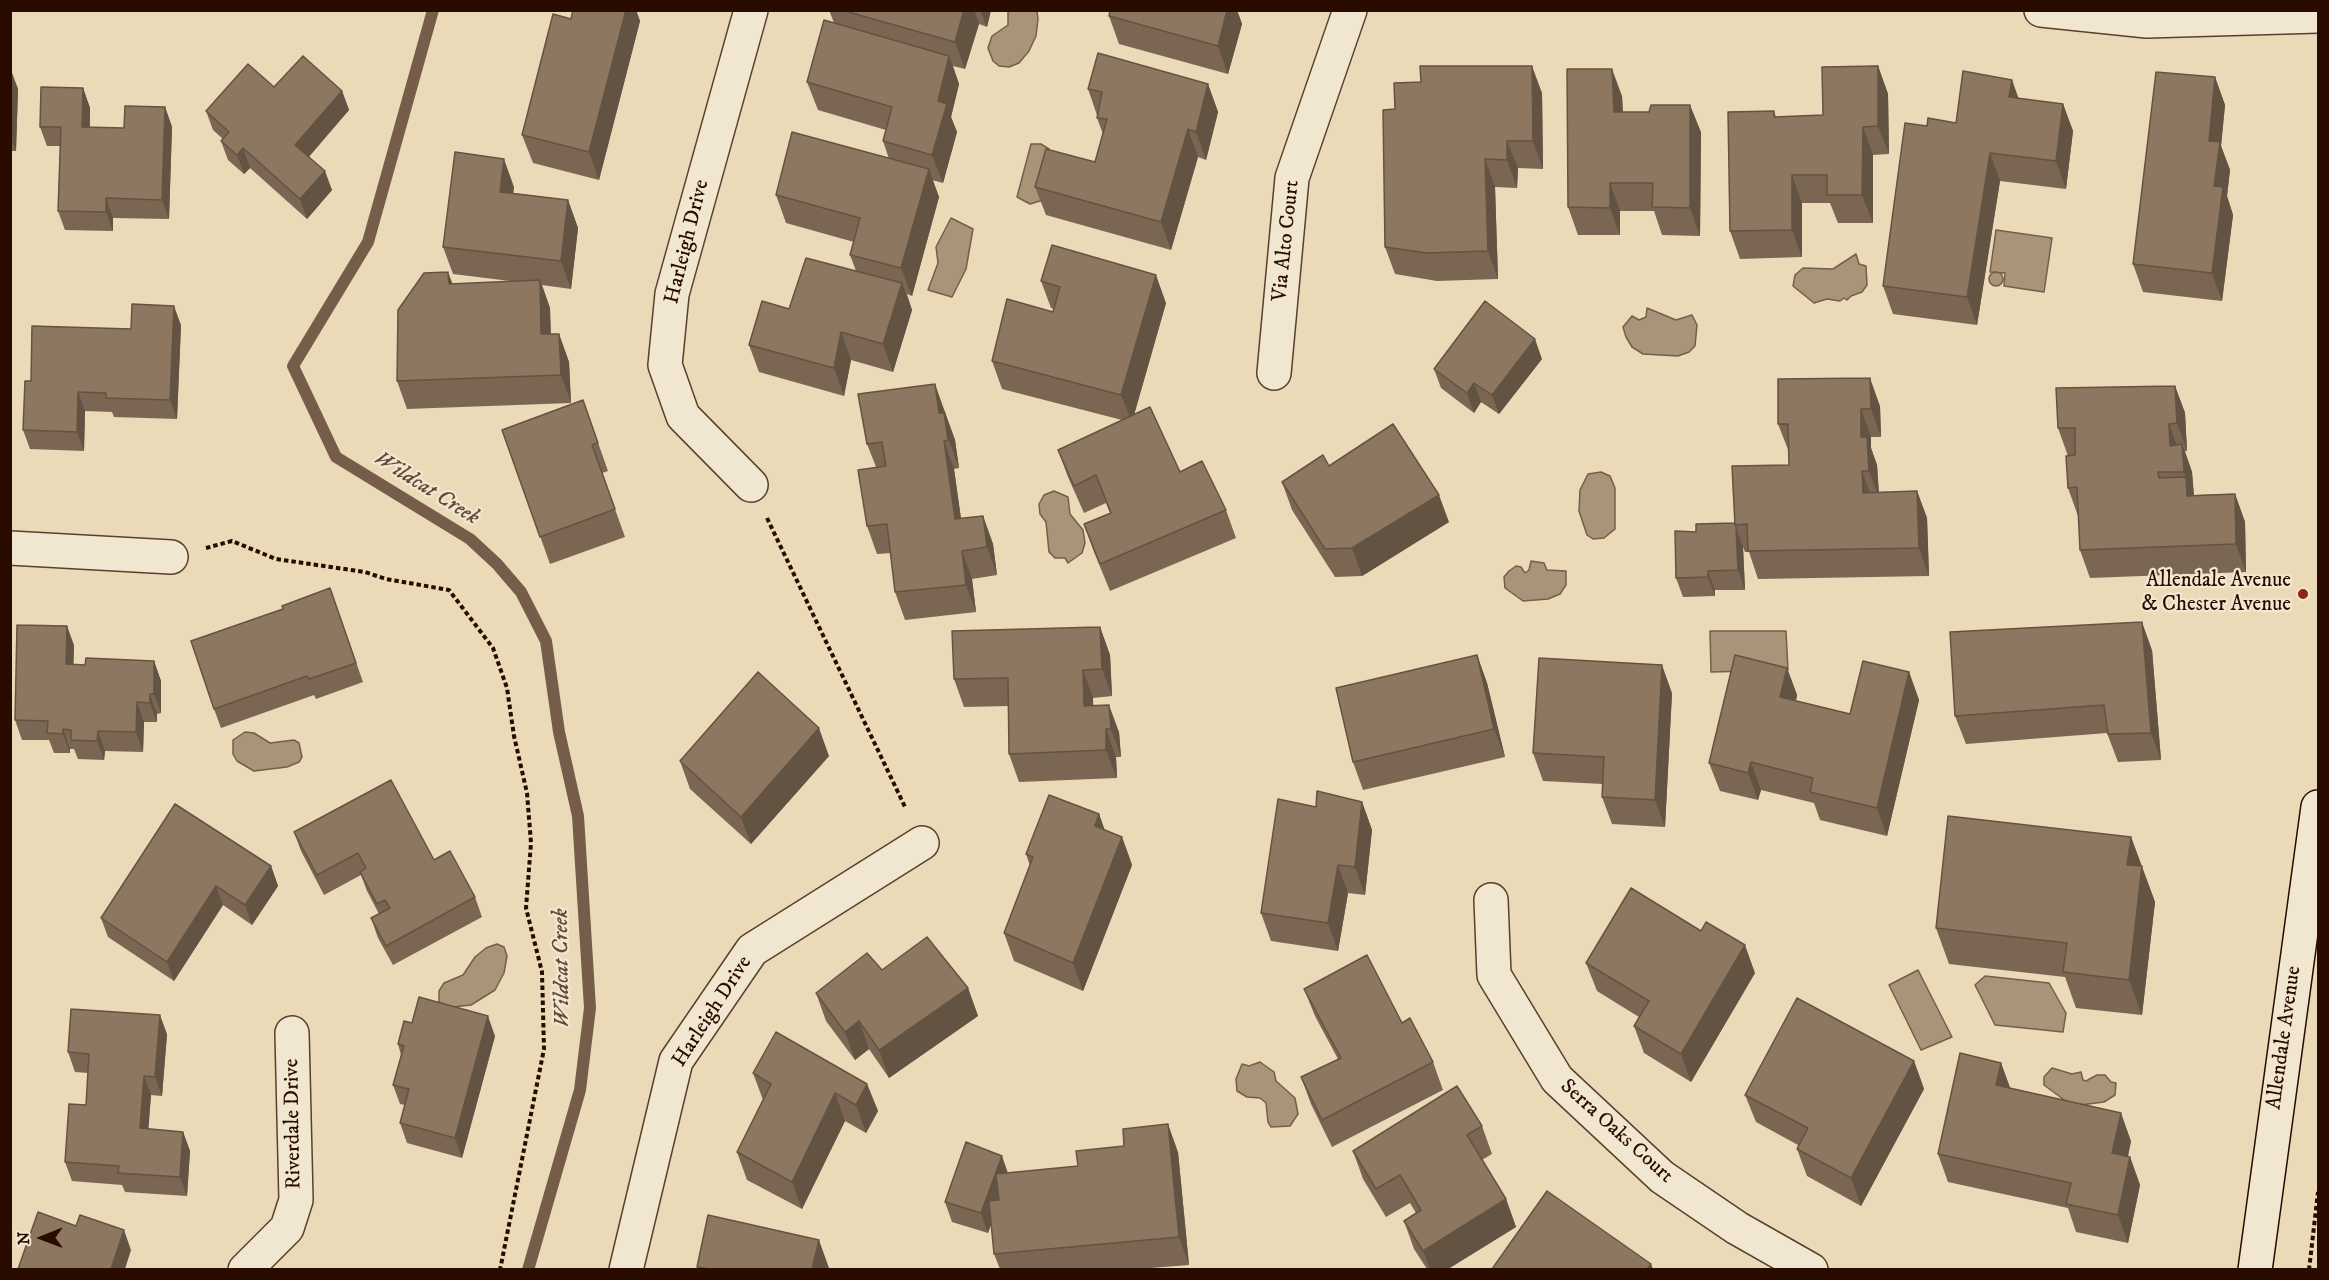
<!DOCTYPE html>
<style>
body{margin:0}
#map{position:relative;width:2329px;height:1280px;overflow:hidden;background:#eadab8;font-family:"IM FELL DW Pica",serif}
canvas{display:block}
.frame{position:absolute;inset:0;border:12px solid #2a0b00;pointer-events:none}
.north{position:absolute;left:12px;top:1208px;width:60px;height:60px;-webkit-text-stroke:4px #f1e7d1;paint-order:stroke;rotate:269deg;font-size:16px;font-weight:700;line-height:24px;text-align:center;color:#2a0b00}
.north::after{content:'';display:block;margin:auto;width:21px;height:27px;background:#2a0b00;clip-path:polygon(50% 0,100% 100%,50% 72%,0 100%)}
</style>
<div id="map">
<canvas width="2329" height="1280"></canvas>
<div class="frame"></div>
<div class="north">N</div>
</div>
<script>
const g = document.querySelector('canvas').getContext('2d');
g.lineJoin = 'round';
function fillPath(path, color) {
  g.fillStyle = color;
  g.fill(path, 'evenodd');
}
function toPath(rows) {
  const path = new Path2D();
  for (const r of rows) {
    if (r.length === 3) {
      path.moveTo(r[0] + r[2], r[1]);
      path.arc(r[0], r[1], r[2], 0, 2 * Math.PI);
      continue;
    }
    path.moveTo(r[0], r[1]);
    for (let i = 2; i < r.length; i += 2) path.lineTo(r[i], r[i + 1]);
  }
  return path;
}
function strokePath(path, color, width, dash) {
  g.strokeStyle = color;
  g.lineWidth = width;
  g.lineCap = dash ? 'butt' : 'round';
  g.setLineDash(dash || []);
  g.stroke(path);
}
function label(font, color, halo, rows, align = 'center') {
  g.font = font + ' "IM FELL DW Pica",serif';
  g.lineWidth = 4.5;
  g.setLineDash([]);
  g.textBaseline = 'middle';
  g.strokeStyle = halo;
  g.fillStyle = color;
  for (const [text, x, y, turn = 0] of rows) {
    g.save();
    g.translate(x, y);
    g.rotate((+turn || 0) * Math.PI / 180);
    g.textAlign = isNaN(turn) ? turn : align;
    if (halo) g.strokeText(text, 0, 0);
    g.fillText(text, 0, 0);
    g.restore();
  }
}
const water = toPath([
 [1008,11,1037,11,1038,19,1036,36,1029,51,1019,63,1009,67,999,66,993,61,988,48,992,36,1008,25,1008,11],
 [1031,144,1041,144,1049,149,1052,159,1043,200,1030,204,1017,197,1031,144],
 [951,218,973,229,966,269,952,297,928,290,938,263,936,247,951,218],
 [1996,230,2052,238,2044,292,2004,286,2005,273,1990,272,1996,230],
 [1856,254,1859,264,1866,266,1867,285,1862,292,1851,296,1847,300,1844,298,1840,301,1827,299,1814,303,1793,286,1795,275,1803,268,1833,269,1856,254],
 [1996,279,7],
 [1647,308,1676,320,1692,315,1697,325,1695,346,1689,352,1678,356,1643,354,1632,347,1626,337,1623,327,1632,316,1639,320,1646,317,1647,308],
 [1601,472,1610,476,1615,488,1615,529,1604,538,1593,539,1587,535,1579,511,1580,490,1588,474,1601,472],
 [1054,491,1068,497,1070,514,1083,530,1085,543,1082,553,1068,563,1065,558,1055,558,1049,552,1046,522,1040,514,1039,504,1044,495,1054,491],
 [1531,561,1544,563,1547,570,1566,571,1566,585,1560,594,1548,599,1523,601,1505,588,1504,577,1509,571,1516,566,1521,567,1525,573,1529,570,1531,561],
 [1710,631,1786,631,1788,670,1711,672,1710,631],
 [245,732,254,733,270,743,294,740,299,743,302,757,299,762,287,767,254,771,237,761,233,754,233,740,245,732],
 [497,944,504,947,507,956,504,973,495,990,471,1005,444,1008,439,1001,439,991,444,983,463,975,475,957,486,948,497,944],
 [1918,970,1952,1037,1921,1050,1889,985,1918,970],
 [1985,976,2049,983,2066,1013,2063,1032,1995,1025,1975,985,1985,976],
 [1260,1062,1274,1072,1276,1081,1295,1098,1298,1114,1290,1126,1271,1127,1268,1122,1266,1103,1260,1098,1247,1097,1237,1091,1236,1079,1242,1064,1249,1066,1260,1062],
 [2052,1068,2072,1074,2081,1072,2083,1080,2086,1081,2097,1075,2105,1075,2111,1082,2116,1083,2115,1095,2104,1102,2080,1105,2067,1102,2044,1085,2044,1077,2052,1068]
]);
fillPath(water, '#a99479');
strokePath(water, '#765d49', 1.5);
strokePath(toPath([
 [433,10,368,242,293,366,336,457,470,539,497,564,521,592,546,641,559,732,578,816,590,1008,580,1090,528,1270]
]), '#765d49', 12);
const street = toPath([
 [2041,10,2147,21,2318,16],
 [1274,373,1292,178,1350,10],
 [751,485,683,416,665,365,672,294,751,10],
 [10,548,171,557],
 [1491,900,1494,975,1557,1079,1662,1177,1737,1228,1811,1270],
 [245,1270,287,1228,296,1200,292,1033],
 [626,1270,676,1061,752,950,922,843]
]);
const secondary = toPath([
 [2255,1270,2318,807]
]);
strokePath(street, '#5a3f2e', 36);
strokePath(secondary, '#2a0b00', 36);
strokePath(toPath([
 [767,518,906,809],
 [206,548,232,541,276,559,365,572,386,579,449,590,493,648,507,688,514,736,527,793,531,843,526,908,542,972,544,1049,500,1270],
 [2309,1270,2318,1192]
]), '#2a0b00', 4, [4.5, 3]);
strokePath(street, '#f1e7d1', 33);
strokePath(secondary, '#f1e7d1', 33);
fillPath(toPath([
 [573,10,636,10,640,21,599,180,533,163,522,135,571,19],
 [829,10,991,10,987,27,979,24,965,69,953,66,959,84,951,117,957,132,943,183,932,180,939,197,912,296,907,294,912,310,893,372,851,360,844,396,759,372,749,345,789,309,856,271,850,255,854,242,786,223,776,195,889,159,883,141,886,130,818,110,807,82,834,23],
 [1110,10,1237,10,1242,24,1228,74,1119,44,1109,16],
 [1878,66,1888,94,1889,154,1873,155,1873,223,1838,223,1830,203,1802,203,1802,257,1740,259,1730,231,1774,111,1776,117,1823,115],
 [10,70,18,89,16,151,10,151],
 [2215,77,2225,105,2221,146,2230,170,2227,196,2233,215,2222,301,2143,292,2133,264],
 [2012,80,2018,98,2063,104,2073,131,2066,189,2000,181,1977,325,1893,314,1883,286,1927,126,1956,123],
 [1208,84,1218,112,1206,160,1198,157,1171,250,1046,215,1035,187,1095,162,1103,134,1097,118,1097,115,1088,89],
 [274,87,342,91,349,110,309,157,332,190,307,219,250,168,244,174,228,160,221,141,223,139,213,130,206,111],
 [83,88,90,108,90,128,124,128,165,107,172,127,169,219,113,218,113,231,65,230,58,211,60,146,47,146,40,127],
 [1542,93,1543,169,1518,168,1517,188,1495,187,1498,279,1437,281,1395,274,1385,247],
 [1622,96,1623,112,1701,132,1700,236,1662,235,1654,211,1620,211,1620,235,1578,235,1568,207],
 [514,187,513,193,568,200,578,228,571,289,542,285,550,308,551,334,559,334,569,362,571,403,407,409,397,381,510,281,453,274,443,247],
 [1041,281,1166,303,1134,415,1180,472,1226,510,1236,538,1110,591,1094,552,1084,524,1110,513,1106,503,1084,513,1068,477,1058,450,1122,420,1002,389,992,361,1053,312,1054,309,1051,308],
 [181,325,177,419,114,417,112,412,85,411,84,451,30,449,23,430,31,381,131,329],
 [1542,359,1499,414,1481,402,1474,413,1441,388,1434,369],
 [2175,386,2185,413,2187,451,2185,451,2192,472,2194,495,2235,494,2245,522,2246,572,2090,578,2080,550,2078,516,2068,488,2068,456,2058,428],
 [583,400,608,471,602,473,625,537,550,564,502,430],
 [1880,406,1881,437,1871,437,1871,448,1877,465,1879,492,1917,491,1927,518,1929,576,1758,579,1749,552,1745,552,1743,547,1745,590,1715,590,1715,596,1683,597,1676,578,1696,532,1735,523,1789,465,1789,452,1778,424],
 [945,411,946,416,955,440,959,468,954,469,961,519,983,516,993,544,997,575,972,579,976,612,905,620,895,592,891,553,877,554,867,526,876,467,867,444],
 [1329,466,1449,522,1362,576,1335,577,1292,510,1282,482],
 [330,588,363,682,316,699,314,695,221,728,214,709,283,609],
 [1100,627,1110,655,1112,696,1093,698,1093,705,1119,732,1121,757,1116,757,1117,778,1019,782,1009,754,1008,706,964,707,954,679],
 [74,645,73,665,85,665,154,661,161,681,161,713,157,714,157,722,144,722,143,752,105,751,104,760,78,759,74,749,70,749,70,753,54,753,49,740,22,740,15,720],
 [2152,650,2161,760,2118,762,2107,733,1966,744,1955,716],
 [1477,655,1487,683,1505,757,1363,790,1353,762],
 [1787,668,1797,695,1796,701,1850,714,1909,672,1919,700,1887,836,1820,820,1814,803,1761,790,1758,800,1720,791,1709,763],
 [1672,693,1665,827,1612,824,1602,797,1603,784,1543,781,1533,753],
 [829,756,751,844,690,789,680,761],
 [1362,802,1372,830,1365,895,1348,893,1338,951,1271,941,1261,913,1316,807],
 [1099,814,1105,831,1122,837,1132,865,1083,991,1014,961,1004,933,1030,866,1026,854],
 [294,832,434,860,475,897,482,917,393,965,378,938,371,918,379,914,367,891,361,875,324,895,301,851],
 [2131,837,2155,902,2142,1015,2076,1008,2065,977,1949,964,1936,928],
 [271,866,278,886,252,925,223,905,174,981,108,937,101,918],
 [1586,963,1755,973,1691,1082,1644,1053,1634,1026,1639,1017,1597,991],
 [882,970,968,988,978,1016,889,1078,869,1049,855,1060,826,1021,816,993],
 [1304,989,1402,1023,1433,1062,1443,1090,1332,1147,1311,1104,1301,1077,1338,1059,1315,1016],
 [167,1034,162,1096,151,1095,148,1129,183,1132,190,1151,187,1196,125,1192,122,1185,72,1181,65,1162,86,1105,88,1073,75,1072,68,1052],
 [495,1036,462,1158,407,1143,400,1123,405,1105,400,1104,393,1085,401,1055,398,1044],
 [1914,1061,1924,1089,1861,1206,1807,1176,1797,1149,1798,1145,1756,1122,1745,1095],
 [2001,1063,2010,1089,2131,1141,2128,1157,2130,1157,2140,1185,2128,1243,2076,1232,2068,1208,1948,1182,1938,1154],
 [753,1073,867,1084,878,1111,866,1133,845,1121,802,1209,747,1180,737,1152,763,1100],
 [1482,1126,1492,1154,1482,1160,1506,1199,1516,1227,1448,1269,1427,1269,1414,1249,1404,1221,1416,1213,1410,1203,1386,1217,1363,1179,1353,1151],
 [1178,1152,1189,1265,1138,1269,1000,1269,994,1254,991,1223,988,1233,952,1222,945,1202,1008,1173,1078,1166]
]), '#7a6653');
fillPath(toPath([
 [626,10,636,10,640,21,599,180,589,152],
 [964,10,974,10,979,24,965,69,955,42],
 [980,10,991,10,987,27],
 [1227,10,1237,10,1242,24,1228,74,1218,46],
 [949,56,959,84,951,117,957,132,943,183,932,155,938,101],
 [1532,66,1542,93,1543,169,1533,141],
 [1878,66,1888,94,1889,154,1878,126],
 [1612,69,1622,96,1624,140,1614,112],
 [11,70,18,89,16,151,10,136],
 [2215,77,2225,105,2221,146,2230,170,2227,196,2233,215,2222,301,2212,273,2214,186,2209,141],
 [2012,80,2022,108,2009,97],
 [1208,84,1218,112,1206,160,1196,132],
 [83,88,90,108,89,147,82,127],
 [342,91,349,110,302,164,295,145],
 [2063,104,2073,131,2066,189,2056,161],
 [1690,105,1701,132,1700,236,1690,208],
 [165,107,172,127,169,219,162,200],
 [1863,127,1873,155,1873,223,1862,195],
 [1188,129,1198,157,1171,250,1161,222],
 [1507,141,1518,168,1517,188,1507,160],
 [243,148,250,168,244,174,237,155],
 [1990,153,2000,181,1977,325,1967,297],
 [504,159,514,187,510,220,500,192],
 [1485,159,1495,187,1498,279,1488,251],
 [929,169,939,197,912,296,901,268],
 [325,171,332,190,307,219,300,199],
 [1792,175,1802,203,1802,257,1792,230],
 [1610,183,1620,211,1620,235,1610,208],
 [106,198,113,218,113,231,106,212],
 [568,200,578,228,571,289,561,261],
 [448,272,459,300,449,284],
 [1156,275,1166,303,1132,422,1121,395],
 [540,280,550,308,551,362,541,334],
 [902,283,912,310,893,372,883,344],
 [174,306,181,325,177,419,170,400],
 [841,332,851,360,844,396,834,368],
 [559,334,569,362,571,403,561,375],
 [1535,339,1542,359,1499,414,1492,395],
 [1870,378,1880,406,1881,437,1871,409],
 [1474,383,1481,402,1474,413,1467,393],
 [935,384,955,440,959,468,939,413],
 [2175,386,2185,413,2187,451,2177,423],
 [78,392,85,411,84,451,77,432],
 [1861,409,1871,437,1871,448,1877,465,1879,498,1869,471,1861,437],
 [2169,424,2179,451,2180,473,2170,446],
 [944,441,954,469,965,547,955,519],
 [2182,444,2192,472,2194,499,2184,472],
 [1862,471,1872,499,1863,493],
 [2186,477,2196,505,2187,496],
 [1917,491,1927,518,1929,576,1919,548],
 [2235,494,2245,522,2246,572,2236,544],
 [1439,495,1449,522,1362,576,1352,548],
 [983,516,993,544,997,575,987,547],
 [1736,528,1743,547,1745,590,1738,570],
 [962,551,972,579,976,612,966,585],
 [1708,571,1715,590,1715,596,1708,577],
 [2142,622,2152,650,2161,760,2151,733],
 [67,626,74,645,73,684,66,664],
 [1100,627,1110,655,1112,696,1102,669],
 [1477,655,1487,683,1505,757,1494,729],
 [154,661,161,681,161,713,154,694],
 [1662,665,1672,693,1665,827,1655,800],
 [1787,668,1797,695,1790,725,1780,697],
 [1083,670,1093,698,1094,733,1084,706],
 [1909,672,1919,700,1887,836,1877,808],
 [150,694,157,714,157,722,150,703],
 [137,702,144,722,143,752,136,732],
 [1109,705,1119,732,1121,757,1111,729],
 [819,728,829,756,751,844,741,817],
 [63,729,70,749,70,753,63,734],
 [1106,729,1116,757,1117,778,1106,750],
 [98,731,105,751,104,760,97,741],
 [1751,762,1761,790,1758,800,1748,773],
 [1362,802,1372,830,1365,895,1355,867],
 [1099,814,1109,842,1095,826],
 [1122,837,1132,865,1083,991,1073,963],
 [2131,837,2155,902,2142,1015,2129,980,2127,865],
 [1338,865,1348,893,1338,951,1328,923],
 [271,866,278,886,252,925,245,905],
 [216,886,223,905,174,981,167,962],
 [1745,945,1755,973,1691,1082,1681,1054],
 [968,988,978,1016,889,1078,879,1050],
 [160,1015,167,1034,162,1096,155,1077],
 [488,1016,495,1036,462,1158,455,1138],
 [859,1021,869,1049,855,1060,845,1032],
 [1914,1061,1924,1089,1861,1206,1851,1178],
 [2001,1063,2011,1090,1996,1085],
 [144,1076,151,1095,147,1148,140,1128],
 [867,1084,878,1111,866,1133,856,1105],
 [835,1093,845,1121,802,1209,792,1182],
 [2121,1113,2131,1141,2122,1181,2112,1153],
 [1168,1124,1178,1152,1189,1265,1179,1237],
 [183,1132,190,1151,187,1196,180,1177],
 [1002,1156,1009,1176,988,1233,981,1213],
 [2130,1157,2140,1185,2128,1243,2118,1215],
 [1506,1199,1516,1227,1448,1269,1430,1269,1423,1251],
 [124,1230,131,1250,125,1269,111,1269],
 [819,1240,829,1268,829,1269,812,1269],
 [1651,1264,1653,1269,1647,1269]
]), '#635343');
const building = toPath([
 [573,10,626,10,589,152,522,135,553,14,571,19,573,10],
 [841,10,964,10,955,42,841,10],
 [1110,10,1227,10,1218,46,1109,16,1110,10],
 [824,20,949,56,938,101,947,104,932,155,883,141,892,107,807,82,824,20],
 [1098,53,1208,84,1196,132,1188,129,1161,222,1035,187,1046,149,1095,162,1107,119,1097,118,1102,92,1088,89,1098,53],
 [303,56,342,91,295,145,325,171,300,199,243,148,237,155,221,141,229,132,206,111,248,64,274,87,303,56],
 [1420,66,1532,66,1533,141,1507,141,1507,160,1485,159,1488,251,1427,253,1385,247,1383,110,1395,109,1394,83,1421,82,1420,66],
 [1878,66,1878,126,1863,127,1862,195,1827,195,1827,175,1792,175,1792,230,1730,231,1728,112,1774,111,1774,117,1823,115,1822,67,1878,66],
 [1567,69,1612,69,1614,112,1649,112,1651,105,1690,105,1690,208,1652,207,1653,183,1610,183,1610,208,1568,207,1567,69],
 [1963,71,2012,80,2009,97,2063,104,2056,161,1990,153,1967,297,1883,286,1905,123,1927,126,1928,118,1956,123,1963,71],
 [2156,72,2215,77,2209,141,2220,142,2214,186,2223,187,2212,273,2133,264,2156,72],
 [41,87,83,88,82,127,124,128,125,106,165,107,162,200,106,198,106,212,58,211,61,127,40,127,41,87],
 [792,132,929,169,901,268,850,255,860,218,776,195,792,132],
 [455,152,504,159,500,192,568,200,561,261,443,247,455,152],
 [1052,245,1156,275,1121,395,992,361,1007,299,1053,312,1060,287,1041,281,1052,245],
 [806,258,902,283,883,344,841,332,834,368,749,345,762,301,789,309,806,258],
 [448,272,449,284,540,280,541,334,559,334,561,375,397,381,398,310,424,273,448,272],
 [1485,301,1535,339,1492,395,1474,383,1467,393,1434,369,1485,301],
 [132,304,174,306,170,400,106,398,106,393,78,392,77,432,23,430,25,381,31,381,32,326,131,329,132,304],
 [1870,378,1871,409,1861,409,1861,437,1867,437,1869,471,1862,471,1863,493,1917,491,1919,548,1748,551,1747,524,1735,525,1732,466,1789,465,1788,424,1778,424,1778,379,1870,378],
 [935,384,939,413,944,413,948,440,944,441,955,519,983,516,987,547,962,551,966,585,895,592,887,524,867,526,858,470,886,466,882,442,867,444,858,394,935,384],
 [2175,386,2177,423,2169,424,2170,446,2182,444,2184,472,2158,472,2159,478,2186,477,2187,496,2235,494,2236,544,2080,550,2077,487,2068,488,2066,456,2075,455,2075,428,2058,428,2056,388,2175,386],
 [583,400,598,443,592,445,615,509,540,537,502,430,583,400],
 [1150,407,1180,472,1202,461,1226,510,1100,564,1084,524,1111,513,1096,475,1074,486,1058,450,1150,407],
 [1393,424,1439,495,1352,548,1325,549,1282,482,1323,455,1329,466,1393,424],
 [1735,523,1736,527,1738,570,1708,571,1708,577,1676,578,1675,531,1696,532,1696,524,1735,523],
 [330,588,356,663,309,679,307,676,214,709,191,641,283,609,282,606,330,588],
 [2142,622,2151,733,2108,734,2104,705,1955,716,1950,632,2142,622],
 [17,625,67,626,66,664,85,665,86,658,154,661,154,694,150,694,150,703,137,702,136,732,98,731,97,741,71,740,71,730,63,729,63,734,47,733,48,721,15,720,17,625],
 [1100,627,1102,669,1083,670,1084,706,1109,705,1111,729,1106,729,1106,750,1009,754,1008,678,954,679,952,631,1100,627],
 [1477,655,1494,729,1353,762,1336,688,1477,655],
 [1735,655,1787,668,1780,697,1850,714,1863,661,1909,672,1877,808,1810,792,1813,778,1751,762,1748,773,1709,763,1735,655],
 [1539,658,1662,665,1655,800,1602,797,1604,757,1533,753,1539,658],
 [758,672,819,728,741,817,680,761,758,672],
 [391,780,434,860,450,851,475,897,386,946,371,918,390,908,385,900,377,904,360,872,366,868,358,853,317,875,294,832,391,780],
 [1317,791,1362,802,1355,867,1338,865,1328,923,1261,913,1278,799,1316,807,1317,791],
 [1049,795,1099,814,1095,826,1122,837,1073,963,1004,933,1033,857,1026,854,1049,795],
 [175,804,271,866,245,905,216,886,167,962,101,918,175,804],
 [1948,816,2131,837,2127,865,2142,866,2129,980,2063,972,2067,943,1936,928,1948,816],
 [1631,888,1701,931,1706,922,1745,945,1681,1054,1634,1026,1649,1001,1586,963,1631,888],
 [927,937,968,988,879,1050,859,1021,845,1032,816,993,867,953,882,970,927,937],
 [1367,955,1402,1023,1410,1018,1433,1062,1322,1120,1301,1077,1341,1058,1304,989,1367,955],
 [419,997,488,1016,455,1138,400,1123,409,1089,393,1085,404,1046,398,1044,404,1021,412,1023,419,997],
 [1797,998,1914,1061,1851,1178,1797,1149,1808,1128,1745,1095,1797,998],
 [71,1009,160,1015,155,1077,144,1076,140,1128,183,1132,180,1177,118,1173,119,1166,65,1162,69,1104,86,1105,89,1054,68,1052,71,1009],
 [776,1032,867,1084,856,1105,835,1093,792,1182,737,1152,771,1084,753,1073,776,1032],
 [1960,1053,2001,1063,1996,1085,2121,1113,2112,1153,2130,1157,2118,1215,2066,1204,2071,1183,1938,1154,1960,1053],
 [1457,1086,1482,1126,1467,1135,1506,1199,1423,1251,1404,1221,1421,1210,1400,1175,1376,1189,1353,1151,1457,1086],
 [1168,1124,1179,1237,994,1254,989,1201,999,1200,996,1174,1078,1166,1076,1151,1124,1146,1123,1129,1168,1124],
 [966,1142,1002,1156,981,1213,945,1202,966,1142],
 [1547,1191,1651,1264,1647,1269,1492,1269,1547,1191],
 [38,1212,76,1226,80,1215,124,1230,111,1269,18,1269,38,1212],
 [708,1215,819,1240,812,1269,709,1269,697,1267,708,1215]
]);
fillPath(building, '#8e7760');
strokePath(building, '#635343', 1.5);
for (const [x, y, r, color] of [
 [2303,594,6,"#8f2418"]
]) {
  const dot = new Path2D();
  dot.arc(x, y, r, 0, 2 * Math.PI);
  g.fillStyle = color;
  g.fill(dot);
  strokePath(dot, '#f1e7d1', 2);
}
label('21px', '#2a0b00', '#f1e7d1', [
 ["Via Alto Court",1287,241,-84],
 ["Harleigh Drive",688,242,-76],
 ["Harleigh Drive",713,1012,-57],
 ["Allendale Avenue",2285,1038,-82],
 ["Riverdale Drive",294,1124,-91],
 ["Serra Oaks Court",1616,1132,42]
]);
label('21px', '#2a0b00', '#f1e7d1', [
 ["Allendale Avenue",2291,582],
 ["& Chester Avenue",2291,606]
], 'right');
label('italic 22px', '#634936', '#f1e7d1', [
 ["Wildcat Creek",426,489,32],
 ["Wildcat Creek",563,968,-91]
]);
</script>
